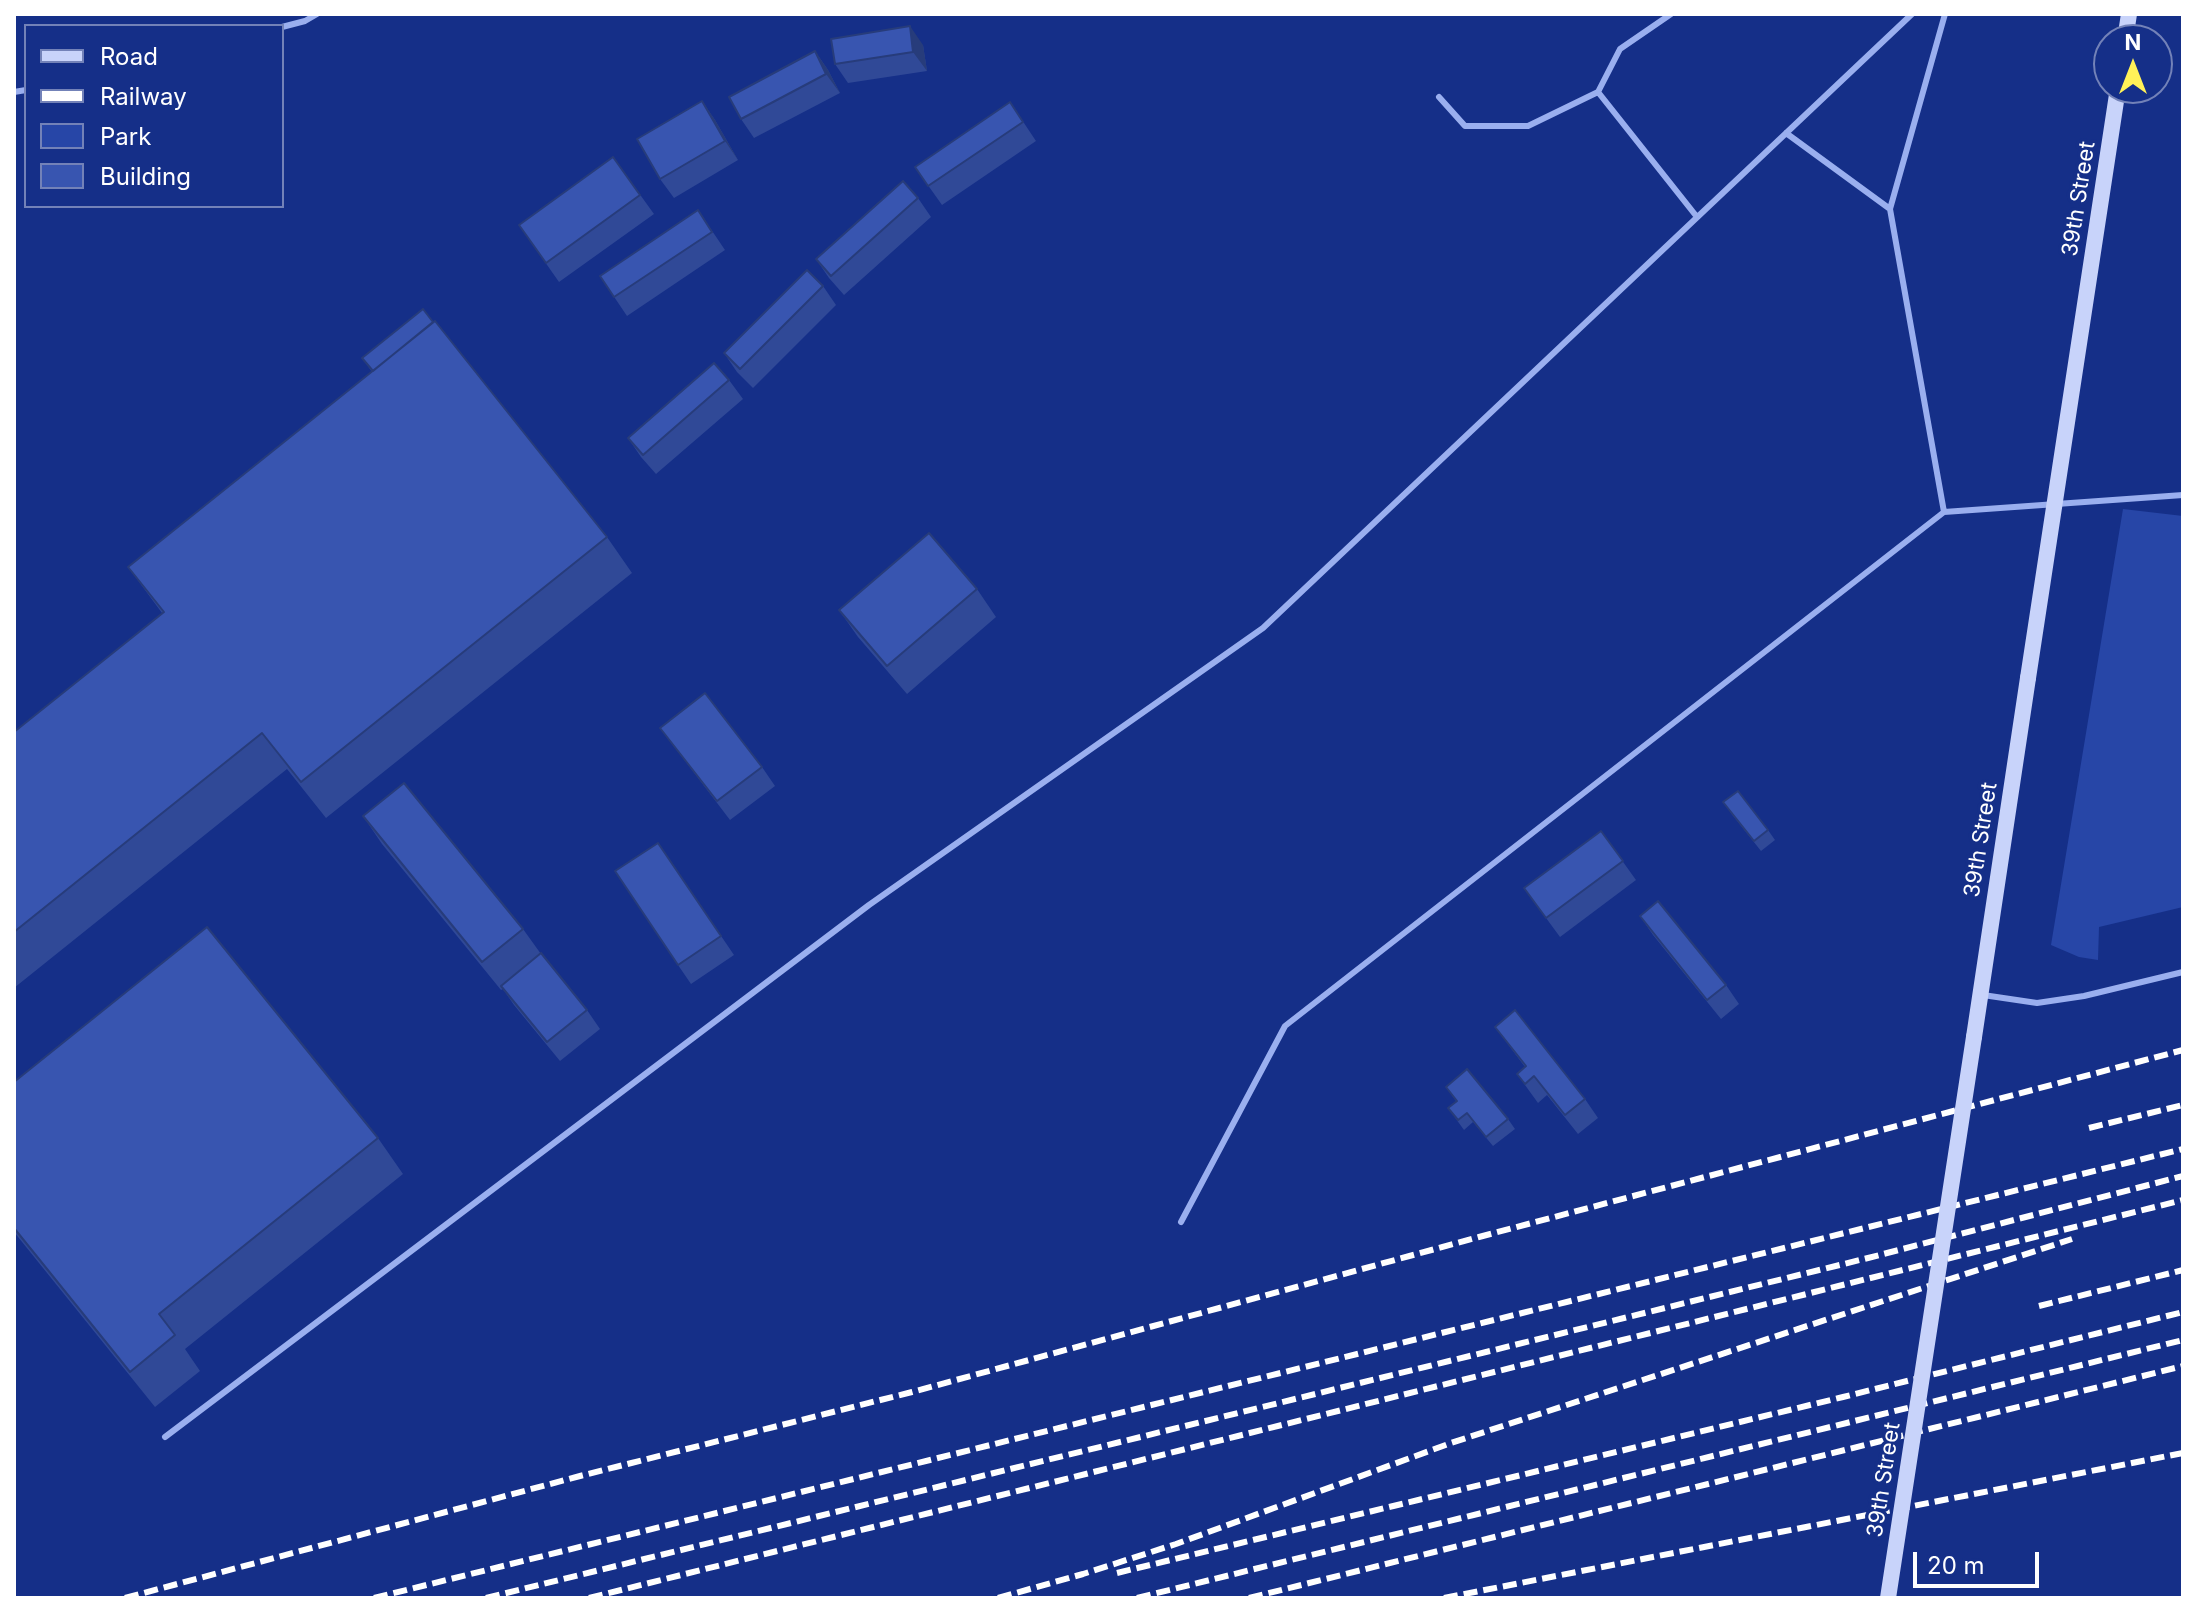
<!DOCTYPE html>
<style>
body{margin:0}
#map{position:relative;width:2197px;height:1612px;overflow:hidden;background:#152f88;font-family:Inter,sans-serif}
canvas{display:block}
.frame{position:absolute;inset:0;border:16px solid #fff;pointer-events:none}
.legend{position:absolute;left:24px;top:24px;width:260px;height:184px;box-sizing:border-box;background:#152f88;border:2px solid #7382b8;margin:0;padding:10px 14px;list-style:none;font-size:24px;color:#fff}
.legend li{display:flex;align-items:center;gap:16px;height:40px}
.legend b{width:40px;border:2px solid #7382b8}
.north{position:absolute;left:2093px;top:24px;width:80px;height:80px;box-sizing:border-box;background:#152f88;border:2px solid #7382b8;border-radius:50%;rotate:0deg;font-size:22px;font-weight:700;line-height:32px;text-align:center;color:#fff}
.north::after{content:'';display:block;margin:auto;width:28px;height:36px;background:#fff158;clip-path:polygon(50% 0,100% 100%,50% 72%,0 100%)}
.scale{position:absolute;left:1913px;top:1552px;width:126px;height:36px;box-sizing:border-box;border:4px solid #fff;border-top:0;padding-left:10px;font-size:24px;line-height:28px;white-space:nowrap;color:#fff;-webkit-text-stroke:6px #152f88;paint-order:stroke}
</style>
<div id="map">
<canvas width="2197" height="1612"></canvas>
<div class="frame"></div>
<ul class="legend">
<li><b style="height:10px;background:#c8d3fa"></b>Road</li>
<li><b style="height:10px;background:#fff"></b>Railway</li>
<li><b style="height:22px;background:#2746a7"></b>Park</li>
<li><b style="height:22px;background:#3855b0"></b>Building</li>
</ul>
<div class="north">N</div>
<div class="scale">20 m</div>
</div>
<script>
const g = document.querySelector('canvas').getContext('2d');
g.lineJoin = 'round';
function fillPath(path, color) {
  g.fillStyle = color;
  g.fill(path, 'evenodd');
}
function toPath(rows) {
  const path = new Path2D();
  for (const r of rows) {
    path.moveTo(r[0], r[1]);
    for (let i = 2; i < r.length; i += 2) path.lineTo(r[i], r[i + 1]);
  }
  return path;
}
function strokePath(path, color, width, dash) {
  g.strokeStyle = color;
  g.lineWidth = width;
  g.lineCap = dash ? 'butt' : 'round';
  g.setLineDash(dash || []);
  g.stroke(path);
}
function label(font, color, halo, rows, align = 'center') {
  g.font = font + ' Inter,sans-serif';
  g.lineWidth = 7;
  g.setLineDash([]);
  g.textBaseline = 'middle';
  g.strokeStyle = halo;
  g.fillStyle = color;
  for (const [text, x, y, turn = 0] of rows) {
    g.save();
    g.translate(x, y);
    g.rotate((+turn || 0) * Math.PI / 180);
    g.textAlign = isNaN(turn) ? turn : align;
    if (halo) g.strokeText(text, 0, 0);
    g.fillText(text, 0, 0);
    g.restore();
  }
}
fillPath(toPath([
 [2123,509,2183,516,2183,907,2099,927,2098,960,2079,957,2051,945]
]), '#2746a7');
strokePath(toPath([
 [1671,14,1620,49,1598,92,1697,217],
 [282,27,305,21,317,14],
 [14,92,26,90],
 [1439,97,1465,126,1528,126,1598,92],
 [1786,133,1890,209],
 [1944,512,1890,209,1945,14],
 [1983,995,2037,1003,2084,996,2183,972],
 [1181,1222,1285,1026,1944,512,2183,495],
 [165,1437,869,905,1263,628,1912,14]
]), '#9aafef', 6);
strokePath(toPath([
 [2125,40,2129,14],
 [1974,1037,2028,678]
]), '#c8d3fa', 16);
strokePath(toPath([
 [2089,1128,2183,1105],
 [2039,1306,2183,1270],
 [1117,1573,1843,1397,2183,1312],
 [125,1598,580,1476,912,1392,1479,1237,2183,1050],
 [374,1598,2183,1149],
 [486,1598,1868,1258,2183,1176],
 [589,1598,2183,1200],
 [998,1598,1083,1574,1176,1544,1451,1443,2072,1239],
 [1137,1598,2183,1340],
 [1249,1598,2183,1366],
 [1444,1598,2183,1453]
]), '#fff', 6, [14, 6]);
strokePath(toPath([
 [2028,678,2118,88],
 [1888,1598,1974,1037]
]), '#c8d3fa', 16);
fillPath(toPath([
 [923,45,927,71,848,83,835,64],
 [815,51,828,70,840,93,754,138,741,119],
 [702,101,715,120,738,160,674,198,660,179],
 [1010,102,1036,141,942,205,915,167],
 [613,157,654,214,559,282,519,225],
 [918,198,931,217,844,295,829,278,816,259],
 [698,210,725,250,627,316,600,276],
 [823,286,836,305,753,388,737,372,724,353],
 [362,358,607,537,632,573,326,818,287,769,14,988,14,732,162,613,128,567,372,372],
 [729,380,743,399,656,474,641,457,628,438],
 [977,589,996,617,907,694,858,637,839,610],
 [660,728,762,767,775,786,730,820],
 [1730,812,1768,830,1775,840,1761,851],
 [363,816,523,929,541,954,587,1010,600,1029,560,1061,514,1005,503,989,501,990,382,844],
 [1601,831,1636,880,1560,937,1524,888],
 [658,843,734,955,691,984,678,965],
 [1640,916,1726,985,1739,1004,1721,1019,1653,935],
 [1495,1027,1585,1099,1598,1118,1578,1134,1547,1095,1538,1103,1517,1074,1525,1067],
 [14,1082,378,1138,403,1174,185,1349,200,1371,155,1407,14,1232],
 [1446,1087,1508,1119,1515,1129,1493,1146,1473,1122,1464,1130,1448,1108,1456,1101]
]), '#304997');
fillPath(toPath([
 [910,26,923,45,927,71,913,52],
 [815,51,828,70,840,93,826,74],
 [702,101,715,120,738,160,725,141]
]), '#273c7b');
const building = toPath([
 [910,26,913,52,835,64,831,39,910,26],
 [815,51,826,74,741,119,729,97,815,51],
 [702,101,725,141,660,179,637,139,702,101],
 [1010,102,1023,122,928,186,915,167,1010,102],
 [613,157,640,195,546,263,519,225,613,157],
 [903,181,918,198,831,276,816,259,903,181],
 [698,210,712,232,614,297,600,276,698,210],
 [807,270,823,286,740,369,724,353,807,270],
 [423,309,433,322,373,371,362,358,423,309],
 [435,321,607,537,301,782,262,733,14,932,14,732,164,612,128,567,435,321],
 [714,363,729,380,643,455,628,438,714,363],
 [929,533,977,589,887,666,839,610,929,533],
 [705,693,762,767,717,801,660,728,705,693],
 [404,783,523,929,482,962,363,816,404,783],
 [1738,791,1768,830,1754,841,1723,802,1738,791],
 [1601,831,1623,861,1546,918,1524,888,1601,831],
 [658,843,721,936,678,965,615,871,658,843],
 [1658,901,1726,985,1707,1000,1640,916,1658,901],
 [207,927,378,1138,159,1314,175,1335,130,1372,14,1228,14,1082,207,927],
 [541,953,587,1010,547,1042,501,986,541,953],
 [1515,1010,1585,1099,1565,1115,1534,1076,1525,1084,1517,1074,1526,1066,1495,1027,1515,1010],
 [1467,1069,1508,1119,1486,1137,1467,1113,1458,1120,1448,1108,1457,1101,1446,1087,1467,1069]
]);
fillPath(building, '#3855b0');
strokePath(building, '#273c7b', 2);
label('22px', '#fff', '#152f88', [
 ["39th Street",2079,199,-81],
 ["39th Street",1981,840,-81],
 ["39th Street",1884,1480,-81]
]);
</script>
